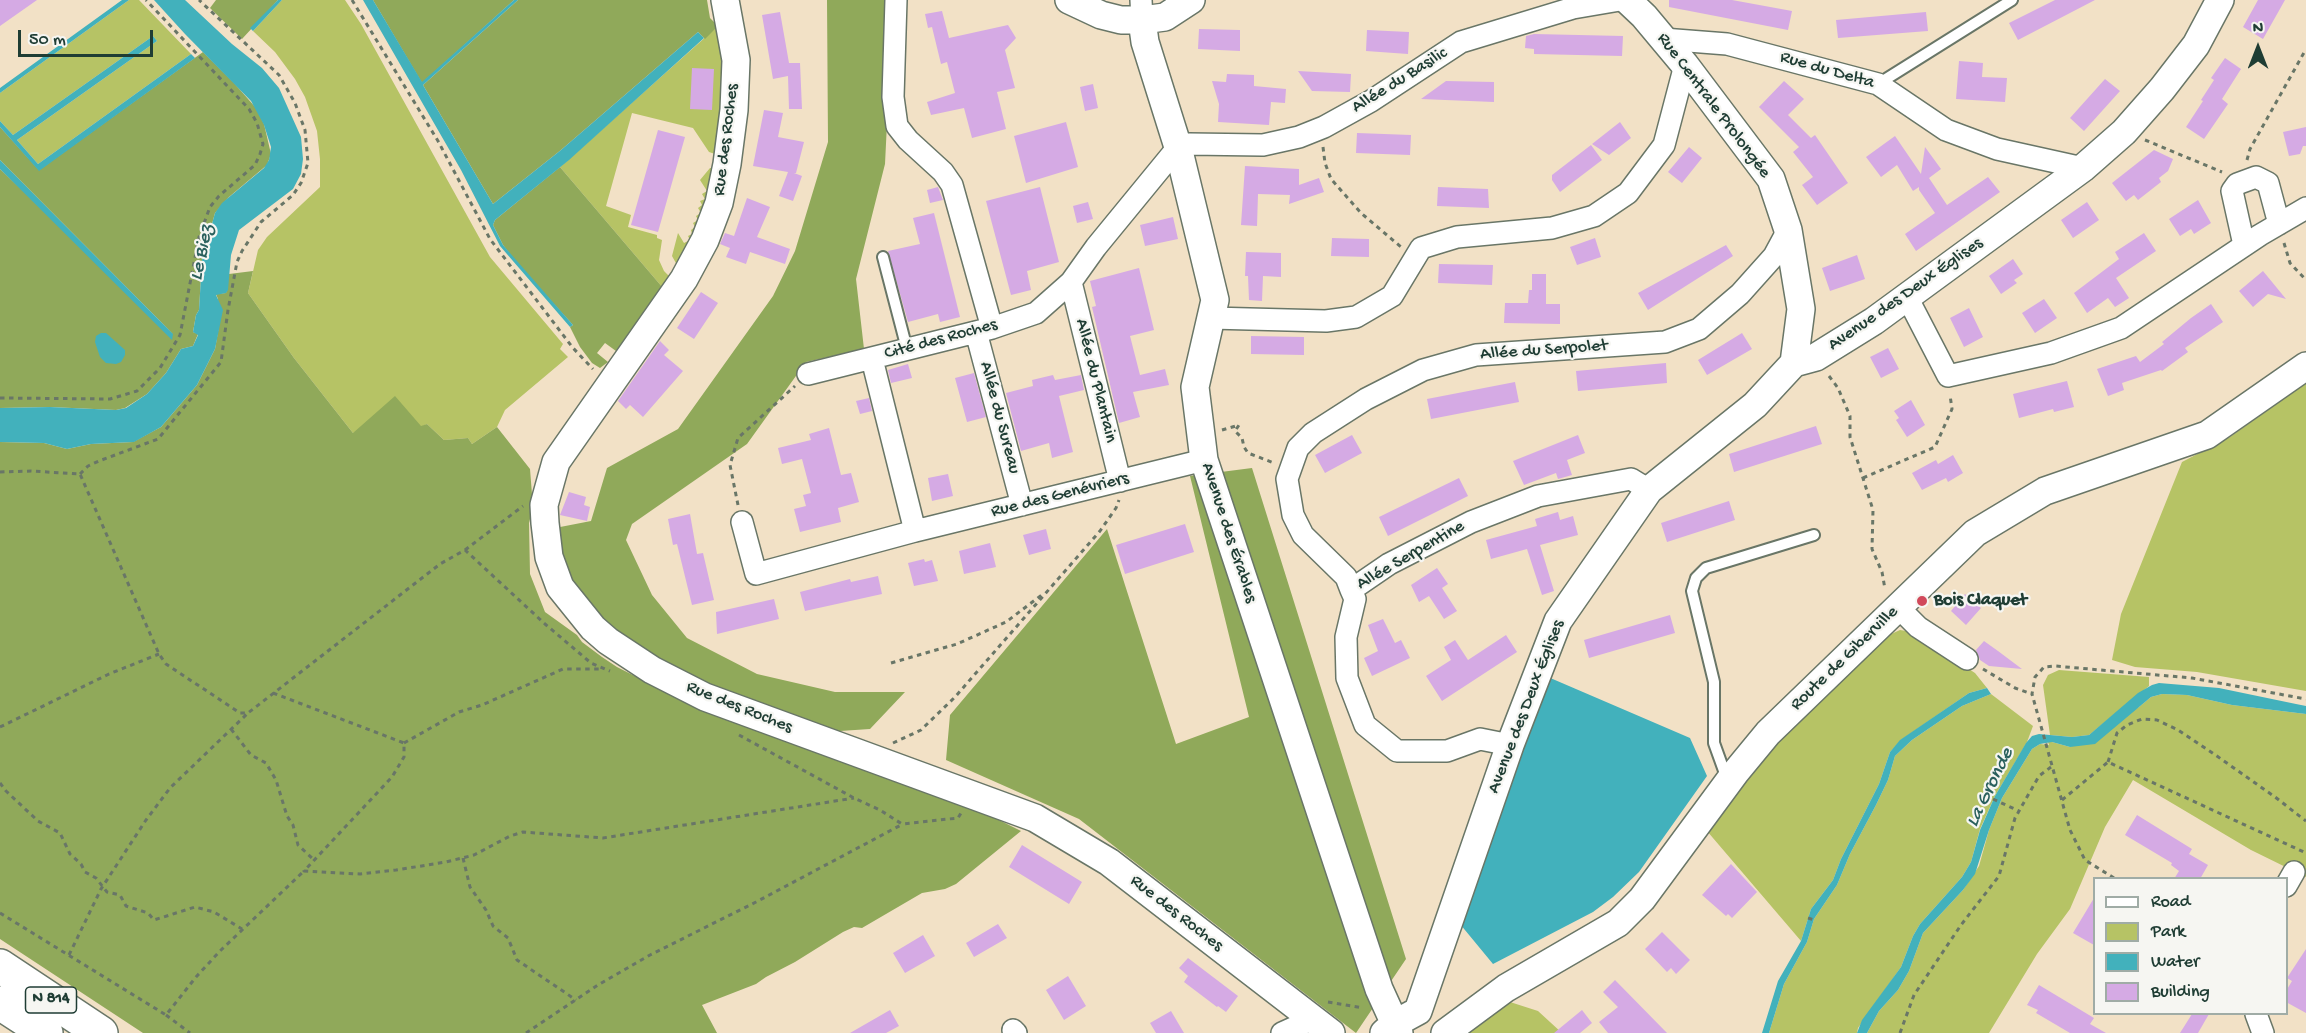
<!DOCTYPE html>
<meta charset="utf-8">
<style>
body{margin:0}
#map{position:relative;width:2306px;height:1033px;overflow:hidden;background:#f2e1c6;font-family:"Gochi Hand",sans-serif}
canvas{display:block}
.legend{position:absolute;left:2093px;top:877px;width:195px;height:138px;box-sizing:border-box;background:#f6f6f2;border:2px solid #a0aca6;margin:0;padding:8px 10px;list-style:none;font-size:18px;color:#1f3d34}
.legend li{display:flex;align-items:center;gap:12px;height:30px}
.legend b{width:30px;border:2px solid #a0aca6}
.north{position:absolute;left:2228px;top:18px;width:60px;height:60px;-webkit-text-stroke:4px #f6f6f2;paint-order:stroke;rotate:0deg;font-size:16px;font-weight:700;line-height:24px;text-align:center;color:#1f3d34}
.north::after{content:'';display:block;margin:auto;width:21px;height:27px;background:#1f3d34;clip-path:polygon(50% 0,100% 100%,50% 72%,0 100%)}
.scale{position:absolute;left:18px;top:30px;width:135px;height:27px;box-sizing:border-box;border:3px solid #1f3d34;border-top:0;padding-left:8px;font-size:18px;line-height:21px;white-space:nowrap;color:#1f3d34;-webkit-text-stroke:4px #f6f6f2;paint-order:stroke}
</style>
<div id="map">
<canvas width="2306" height="1033"></canvas>
<ul class="legend">
<li><b style="height:8px;background:#fff"></b>Road</li>
<li><b style="height:16px;background:#b6c365"></b>Park</li>
<li><b style="height:16px;background:#42b1bc"></b>Water</li>
<li><b style="height:16px;background:#d5aae4"></b>Building</li>
</ul>
<div class="north">N</div>
<div class="scale">50 m</div>
</div>
<script>
const g = document.querySelector('canvas').getContext('2d');
g.lineJoin = 'round';
function fillPath(path, color) {
  g.fillStyle = color;
  g.fill(path, 'evenodd');
}
function toPath(rows) {
  const path = new Path2D();
  for (const r of rows) {
    path.moveTo(r[0], r[1]);
    for (let i = 2; i < r.length; i += 2) path.lineTo(r[i], r[i + 1]);
  }
  return path;
}
function strokePath(path, color, width, dash) {
  g.strokeStyle = color;
  g.lineWidth = width;
  g.lineCap = dash ? 'butt' : 'round';
  g.setLineDash(dash || []);
  g.stroke(path);
}
function label(font, color, halo, rows, align = 'center') {
  g.font = font + ' "Gochi Hand",sans-serif';
  g.lineWidth = 4.5;
  g.setLineDash([]);
  g.textBaseline = 'middle';
  g.strokeStyle = halo;
  g.fillStyle = color;
  for (const [text, x, y, turn = 0] of rows) {
    g.save();
    g.translate(x, y);
    g.rotate((+turn || 0) * Math.PI / 180);
    g.textAlign = isNaN(turn) ? turn : align;
    if (halo) g.strokeText(text, 0, 0);
    g.fillText(text, 0, 0);
    g.restore();
  }
}
fillPath(toPath([
 [129,0,139,0,191,54,38,164,17,140,157,41,153,36,13,135,0,121,0,93],
 [282,0,345,0,361,24,490,257,563,344,560,349,568,357,505,410,497,427,472,444,468,438,444,440,427,424,421,427,353,433,294,358,248,293,258,250,267,237,320,187,320,159,317,131,305,97,295,79,275,52,253,31],
 [718,26,723,72,721,106,715,154,709,152,693,128,632,113,606,206,631,215,628,227,657,235,657,238,662,240,659,260,664,271,670,277,663,288,560,167],
 [710,168,712,168,706,194,700,218,687,247,677,265,672,256,678,233,684,243,690,240,688,236,692,234,691,230,695,227,693,223,698,220,696,216,701,213,698,208,702,205,700,201,705,199,702,194,707,191,700,180],
 [2306,383,2306,691,2197,672,2135,667,2112,660,2121,614,2182,462,2230,437],
 [1900,630,1912,632,1975,673,1987,688,1969,693,1901,740,1890,752,1879,784,1841,859,1833,880,1811,909,1801,941,1707,831,1770,748,1889,635],
 [2059,670,2149,677,2149,686,2089,735,2072,737,2050,735,2043,685,2048,675],
 [1991,694,2033,726,2027,742,1995,796,1980,829,1971,862,1962,877,1920,924,1913,936,1901,967,1858,1028,1857,1033,1769,1033,1784,984,1807,942,1814,919,1837,885,1850,854,1876,805,1888,780,1895,756,1912,740,1962,706],
 [2162,694,2187,695,2232,705,2306,714,2306,877,2251,850,2133,780,2105,827,2070,909,2037,954,1989,1033,1867,1033,1879,1011,1898,990,1909,971,1923,933,1963,890,1979,866,1989,830,2002,798,2032,749,2040,744,2049,745,2048,742,2052,742,2070,747,2139,707,2151,697],
 [1510,1002,1538,1011,1562,1033,1468,1033]
]), '#b6c365');
fillPath(toPath([
 [216,0,278,0,242,39,210,8],
 [373,0,514,0,422,83],
 [518,0,707,0,710,18,718,26,705,39,698,32,561,150,493,204,423,85],
 [827,0,893,0,885,164,856,279,864,349,806,362,747,444,632,524,626,540,652,595,687,638,757,674,835,692,905,692,870,729,825,732,719,690,638,648,589,610,557,564,555,528,591,521,607,468,678,429,773,296,795,251,828,142],
 [203,52,234,83,256,108,264,124,271,154,267,165,229,197,215,213,202,260,199,310,196,315,193,332,198,334,193,346,181,349,166,373,147,394,125,408,116,410,50,407,0,408,0,169,173,334,0,160,0,127,39,170],
 [560,167,663,288,616,351,605,343,597,353,608,362,600,368,592,363,580,347,570,327,573,325,516,262,503,245,493,225,495,220],
 [253,271,248,293,294,358,353,433,395,396,421,426,427,424,444,440,468,438,472,444,497,427,530,469,533,507,529,523,530,574,545,612,577,635,582,642,602,657,617,667,688,703,987,814,1021,831,956,884,945,889,922,893,862,928,854,927,843,932,795,962,766,977,756,984,702,1005,717,1033,143,1033,0,939,0,442,44,443,67,449,91,444,133,442,161,427,197,385,215,349,219,326,218,299,216,294,226,293,229,274],
 [1252,468,1406,959,1356,1033,1079,819,946,760,950,715,1107,529,1176,744,1249,717,1190,476]
]), '#90a95a');
fillPath(toPath([
 [122,0,129,0,0,93,0,88],
 [154,0,185,0,232,44,262,68,279,88,301,137,303,159,301,174,293,189,239,230,231,255,228,290,226,293,216,295,223,310,215,349,197,385,161,427,134,442,91,444,67,449,44,443,0,442,0,408,50,407,116,410,126,408,147,394,166,373,181,349,193,346,198,335,193,332,196,315,199,310,202,260,215,213,222,203,264,168,269,160,271,147,264,125,251,101,185,34],
 [278,0,282,0,253,31,250,28],
 [363,0,373,0,422,82,514,0,518,0,423,85,493,204,561,150,698,32,704,38,569,160,495,220,493,225,503,245,573,325,570,327,500,246,461,170],
 [153,36,157,41,17,140,38,164,191,54,195,58,39,171,0,127,0,121,13,135],
 [0,160,173,334,172,340,0,169],
 [101,333,106,333,125,350,125,355,121,362,116,364,106,363,100,357,95,342,96,336],
 [1548,677,1690,738,1707,776,1639,872,1613,897,1593,912,1493,964,1460,924],
 [2159,683,2219,688,2296,704,2306,706,2306,714,2232,705,2187,695,2162,694,2151,697,2095,744,2070,747,2052,742,2040,744,2032,749,2002,798,1989,830,1975,874,1963,890,1923,933,1909,971,1898,990,1879,1011,1867,1033,1857,1033,1862,1020,1901,967,1913,936,1920,924,1962,877,1971,862,1980,830,1995,796,2026,743,2032,736,2039,734,2072,737,2089,735,2138,693,2152,685],
 [1987,688,1991,694,1962,706,1912,740,1895,756,1888,780,1876,805,1850,854,1837,885,1814,919,1807,942,1784,984,1769,1033,1762,1033,1778,981,1801,941,1811,909,1833,880,1841,859,1879,784,1890,752,1900,740,1969,693]
]), '#42b1bc');
fillPath(toPath([
 [0,0,37,0,0,26],
 [1669,0,1732,0,1792,11,1788,30,1669,7],
 [2055,0,2095,0,2018,40,2009,23],
 [2258,0,2285,0,2263,39,2243,27],
 [942,11,949,38,1008,25,1016,38,1005,50,1015,88,997,92,1006,129,972,138,964,108,931,115,927,102,955,93,947,62,941,64,932,27,928,28,925,14],
 [780,12,789,63,800,63,802,109,789,109,788,76,773,79,762,15],
 [1926,12,1928,31,1838,38,1836,20],
 [1199,29,1240,30,1240,51,1198,49],
 [1367,30,1409,32,1408,54,1366,51],
 [1534,34,1623,36,1622,56,1534,54,1534,49,1525,48,1526,36],
 [2225,58,2241,69,2222,99,2228,104,2204,139,2186,127,2203,101,2201,100,2214,80,2211,78],
 [1959,61,1983,63,1982,77,2007,78,2005,102,1956,99],
 [692,68,714,69,712,110,690,109],
 [1298,71,1351,74,1350,92,1312,91],
 [1227,74,1254,75,1254,86,1286,89,1285,103,1271,102,1269,125,1218,122,1219,104,1212,81,1226,82],
 [2105,79,2120,91,2084,131,2070,118],
 [1446,81,1494,82,1494,102,1421,99],
 [1784,81,1804,99,1788,115,1811,138,1815,135,1848,183,1817,205,1802,185,1813,177,1793,152,1799,147,1759,107],
 [1093,84,1098,108,1085,111,1080,87],
 [764,110,783,113,778,137,804,142,796,173,794,173,802,176,793,201,779,196,788,172,753,166],
 [1066,122,1078,167,1026,183,1014,136],
 [1620,122,1631,138,1609,155,1592,144],
 [2306,127,2306,146,2303,146,2300,154,2289,156,2283,132],
 [658,130,685,137,658,232,631,225],
 [1357,133,1411,135,1410,155,1356,153],
 [1895,136,1921,174,1925,147,1941,169,1929,178,1947,205,1988,177,2000,192,1916,251,1905,234,1935,213,1919,190,1919,187,1913,191,1897,165,1881,177,1866,157],
 [1591,145,1602,160,1560,192,1552,180,1552,175],
 [1689,147,1702,158,1682,183,1668,172],
 [2154,150,2173,159,2168,171,2159,178,2161,182,2138,200,2134,195,2126,201,2112,183],
 [1245,166,1299,169,1299,185,1319,178,1324,192,1289,204,1290,195,1258,194,1257,226,1241,225],
 [938,187,943,200,930,203,927,190],
 [1040,187,1059,262,1027,271,1031,290,1011,295,986,201],
 [1438,187,1488,189,1489,208,1437,206],
 [747,198,770,207,757,237,790,249,785,264,750,252,746,264,726,257,730,248,720,244,725,233,734,236],
 [2198,200,2211,223,2194,234,2191,229,2180,236,2169,219],
 [1088,202,1093,219,1077,223,1073,206],
 [2087,202,2099,220,2073,238,2061,220],
 [934,213,960,317,940,322,938,314,908,322,888,251,920,244,913,218],
 [1173,217,1178,239,1145,246,1140,225],
 [2144,233,2156,251,2116,278,2129,298,2115,307,2108,298,2087,313,2074,293,2119,259,2115,252],
 [1332,238,1369,239,1369,257,1331,256],
 [1595,238,1601,257,1577,265,1570,247],
 [1726,245,1733,256,1648,310,1638,293],
 [1246,252,1281,253,1281,277,1263,276,1262,301,1249,300,1248,276,1245,276],
 [1857,255,1865,279,1830,291,1822,268],
 [2013,259,2023,274,2014,280,2017,283,2001,294,1989,276],
 [1439,264,1493,265,1492,285,1438,283],
 [1139,268,1154,330,1130,336,1140,375,1165,369,1169,385,1133,392,1140,417,1119,423,1092,307,1096,306,1090,281],
 [2263,271,2286,299,2268,294,2253,307,2239,291],
 [1532,274,1546,274,1546,304,1560,304,1560,324,1504,323,1505,303,1528,303,1529,290,1532,290],
 [701,292,718,303,694,339,677,328],
 [2044,299,2057,318,2035,333,2022,313],
 [2211,304,2223,322,2185,348,2188,352,2162,371,2161,370,2122,383,2124,390,2108,396,2097,369,2136,356,2140,362,2164,344,2162,342,2191,318],
 [1969,308,1983,337,1964,347,1950,318],
 [1742,333,1752,349,1707,375,1698,360],
 [1251,336,1304,337,1304,355,1251,354],
 [660,341,669,350,664,355,683,371,643,417,630,405,626,409,618,401],
 [1888,348,1899,369,1881,378,1870,357],
 [1666,363,1667,383,1578,391,1576,371],
 [908,364,912,378,891,383,888,370],
 [974,373,986,417,967,422,955,378],
 [1053,375,1055,380,1081,375,1084,390,1059,396,1073,452,1052,458,1049,443,1021,451,1006,393,1033,386,1032,380],
 [2067,381,2074,407,2054,412,2053,409,2019,418,2013,394],
 [1515,382,1519,402,1431,419,1427,399],
 [869,398,872,411,860,414,856,401],
 [1911,400,1925,425,1907,437,1896,420,1899,418,1894,411],
 [1816,426,1822,444,1734,472,1729,454],
 [829,428,841,475,851,473,859,502,838,508,841,522,800,532,794,509,806,506,803,495,811,493,802,459,782,464,778,448,811,440,809,434],
 [1352,435,1362,453,1325,473,1315,455],
 [1578,435,1585,453,1567,460,1572,475,1558,479,1556,473,1524,485,1513,461],
 [1953,455,1963,473,1948,482,1946,478,1922,490,1912,473,1936,460,1938,464],
 [948,474,953,496,932,501,928,478],
 [1459,478,1468,496,1388,536,1379,517],
 [569,492,586,497,584,505,590,507,587,521,560,515],
 [1729,501,1735,520,1667,542,1661,523],
 [1558,512,1560,520,1573,516,1578,535,1540,545,1554,591,1542,595,1527,549,1491,559,1486,540,1537,526,1535,519],
 [690,514,697,554,703,553,714,600,692,605,677,544,673,545,668,519],
 [1185,524,1194,552,1125,574,1116,545],
 [1046,529,1051,549,1029,555,1023,535],
 [990,543,996,567,964,574,959,551],
 [924,559,925,562,932,560,938,581,914,586,908,563],
 [1437,568,1448,584,1442,588,1457,611,1444,619,1429,596,1419,602,1411,585],
 [878,576,882,594,805,611,800,592,850,579,851,582],
 [1965,594,1981,608,1966,625,1951,611],
 [774,599,779,619,717,634,716,612],
 [1670,615,1675,633,1589,658,1584,640],
 [1383,619,1395,643,1401,640,1410,658,1372,676,1364,658,1378,651,1368,625],
 [1506,635,1517,652,1442,701,1426,676,1451,660,1444,647,1455,640,1468,660],
 [1984,641,1998,651,2022,669,1989,666,1980,660,1976,650],
 [2137,815,2192,849,2189,854,2208,865,2200,879,2174,879,2179,871,2171,865,2172,863,2125,835],
 [1022,845,1082,882,1069,904,1009,867],
 [1731,864,1757,892,1732,918,1728,914,1726,916,1702,895],
 [2094,898,2094,945,2073,933],
 [998,924,1007,938,974,957,966,943],
 [1662,932,1690,960,1676,974,1671,968,1667,972,1645,949],
 [923,935,935,956,905,973,893,953],
 [2306,949,2306,1013,2286,1002,2286,991,2292,981,2287,978],
 [1188,958,1238,996,1226,1012,1218,1006,1217,1007,1184,982,1188,976,1179,968],
 [1068,976,1086,1006,1064,1020,1046,990],
 [1615,980,1667,1033,1608,1033,1599,1022,1618,1007,1603,992],
 [2039,985,2094,1018,2090,1024,2106,1033,2070,1033,2036,1013,2038,1010,2027,1005],
 [890,1010,899,1026,886,1033,850,1033],
 [1582,1010,1592,1023,1580,1033,1554,1033],
 [1171,1011,1184,1033,1156,1033,1150,1023],
 [2192,1014,2209,1014,2198,1033,2180,1033]
]), '#d5aae4');
const service = toPath([
 [1878,84,2012,0],
 [883,257,907,349],
 [1727,779,1714,743,1714,682,1692,591,1696,578,1706,568,1814,535]
]);
const minor = toPath([
 [896,0,893,97,897,126,908,140,943,172,952,185,992,328],
 [1141,0,1142,20],
 [1663,39,1727,44,1878,84,1946,130,1997,149,2083,168],
 [2244,245,2232,191,2237,184,2256,177,2268,183,2279,224],
 [1071,282,1120,481],
 [1907,297,1948,376,2051,353,2121,328,2260,235,2306,208],
 [1211,318,1326,321,1356,317,1392,296,1421,248,1457,237,1552,228,1594,216,1628,193,1664,145,1685,65],
 [976,332,1022,505],
 [872,359,915,531],
 [808,374,992,328,1036,313,1071,282,1096,247,1178,147,1189,144,1263,145,1299,137,1324,127,1371,101,1461,42,1573,8,1620,0],
 [742,522,756,574,915,531,1204,460],
 [1351,590,1346,577,1303,535,1293,515,1287,479,1298,448,1313,433,1366,399,1423,370,1476,355,1665,342,1699,329,1740,294,1774,256,1788,230],
 [1898,607,1918,627,1967,659],
 [1510,745,1480,739,1447,751,1397,751,1365,725,1347,678,1346,637,1355,599,1351,590,1389,564,1471,522,1538,496,1631,479,1649,490],
 [2286,886,2294,872],
 [2256,1014,2263,1033],
 [1013,1030,1016,1033],
 [1282,1033,1313,1019]
]);
const tertiary = toPath([
 [725,0,736,60,734,110,727,164,719,203,705,240,684,279,556,462,544,505,545,523,549,557,560,587,593,628,608,641,652,670,705,697,1035,818,1109,862,1331,1033],
 [1069,0,1101,15,1121,20,1142,20,1165,17,1191,0],
 [1627,0,1644,16,1685,65,1771,179,1788,230,1801,309,1794,363],
 [1142,20,1145,42,1178,147,1215,300,1195,387,1204,460,1379,989,1399,1033],
 [1384,1033,1394,1024,1418,1011,1510,745,1558,621,1649,490,1755,405,1794,363,1816,357,1874,321,2083,168,2124,132,2162,89,2196,45,2220,0],
 [1445,1033,1506,988,1618,923,1642,899,1735,773,1768,733,1975,533,2045,491,2207,435,2306,366]
]);
const trunk = toPath([
 [0,966,101,1033],
 [0,1003,46,1033]
]);
strokePath(service, '#697667', 14);
strokePath(minor, '#697667', 24);
strokePath(tertiary, '#697667', 30);
strokePath(trunk, '#697667', 36);
strokePath(toPath([
 [352,0,438,141,490,239,573,348,593,369],
 [2145,140,2222,172],
 [1323,147,1325,163,1331,179,1361,213,1401,247],
 [2247,160,2250,149,2306,49],
 [2284,243,2290,263,2306,280],
 [1829,376,1838,388,1850,416,1850,437,1873,510,1872,549,1882,572,1885,589],
 [0,398,110,399,137,391,160,368,180,335,199,237,210,207,219,196,255,165,260,154,263,144,257,123,249,109,146,0],
 [1222,430,1239,425,1235,431,1242,438,1244,447,1248,453,1274,463],
 [0,472,31,471,80,474,159,654,166,664,240,713,248,713,440,564,465,550,545,624,591,663,610,671],
 [80,474,88,466,99,461,158,439,221,362,228,310,237,262,242,251,261,222,293,195,301,183,308,163,305,130,295,103,279,75,199,0],
 [1863,478,1935,447,1952,409,1950,395],
 [738,505,730,465,738,438,795,386],
 [465,550,523,506],
 [891,663,957,644,1006,622,1043,594],
 [1983,669,2015,688,2032,694],
 [273,693,404,743,404,757,392,777,304,871,360,874,396,870,446,862,474,855,510,836,523,832,603,838,854,798],
 [0,727,109,674,159,654],
 [231,729,251,755,266,763,276,780,287,816,293,825,298,845,314,860],
 [739,735,854,798,880,810,902,824,958,818,961,813],
 [404,743,459,712,482,705,563,669,602,669],
 [893,743,921,730,955,697,1100,531,1116,508,1119,500],
 [2108,762,2117,733,2127,725,2142,719,2157,720,2178,730,2214,754,2275,797,2306,821],
 [0,783,6,791,38,821,60,833,70,854,81,864,85,872,96,878,107,892,120,895,126,906,148,913,154,920,195,907,214,912,242,929],
 [1993,799,2019,811],
 [2062,800,2108,762,2306,853],
 [463,858,470,887,486,910,493,926,508,938,517,960,576,1000],
 [2114,878,2085,860,2070,830,2032,694,2035,677,2044,667,2055,666,2192,678,2306,699],
 [0,913,166,1015,196,977,220,951,304,871],
 [1808,918,1814,920],
 [69,955,101,889,146,820,170,788,248,713],
 [1328,1002,1363,1008],
 [166,1015,190,1033],
 [526,1033,598,985,650,955,756,902,901,825],
 [1900,1033,1914,995,1961,925,1999,876,2015,818,2039,776,2051,767]
]), '#697667', 3, [4.5, 4.5]);
strokePath(service, '#fff', 10);
strokePath(minor, '#fff', 21);
strokePath(tertiary, '#fff', 27);
strokePath(trunk, '#fff', 33);
for (const [x, y, r, color] of [
 [1922,601,6,"#d1495b"]
]) {
  const dot = new Path2D();
  dot.arc(x, y, r, 0, 2 * Math.PI);
  g.fillStyle = color;
  g.fill(dot);
  strokePath(dot, '#f6f6f2', 2);
}
for (const [x, y, w] of [
 [51,1000,51]
]) {
  const box = new Path2D();
  box.roundRect(x - w / 2, y - 13, w, 26, 4.5);
  g.fillStyle = '#f6f6f2';
  g.fill(box);
  strokePath(box, '#1f3d34', 1.5);
}
label('bold 16px', '#1f3d34', null, [
 ["N 814",51,1000]
]);
label('18px', '#1f3d34', '#f6f6f2', [
 ["Rue du Delta",1827,71,16],
 ["Allée du Basilic",1400,81,-32],
 ["Rue Centrale Prolongée",1713,106,53],
 ["Rue des Roches",727,140,-83],
 ["Avenue des Deux Églises",1906,295,-35],
 ["Cité des Roches",941,340,-15],
 ["Allée du Serpolet",1544,351,-4],
 ["Allée du Plantain",1095,381,76],
 ["Allée du Sureau",999,418,75],
 ["Rue des Genévriers",1060,496,-14],
 ["Avenue des Érables",1228,533,72],
 ["Allée Serpentine",1411,556,-30],
 ["Route de Giberville",1845,659,-44],
 ["Avenue des Deux Églises",1527,707,-69],
 ["Rue des Roches",739,708,22],
 ["Rue des Roches",1176,914,38]
]);
label('bold 18px', '#1f3d34', '#f6f6f2', [
 ["Bois Claquet",1934,601]
], 'left');
label('italic 20px', '#2a605d', '#f6f6f2', [
 ["Le Biez",203,253,-78],
 ["La Gronde",1991,788,-64]
]);
</script>
